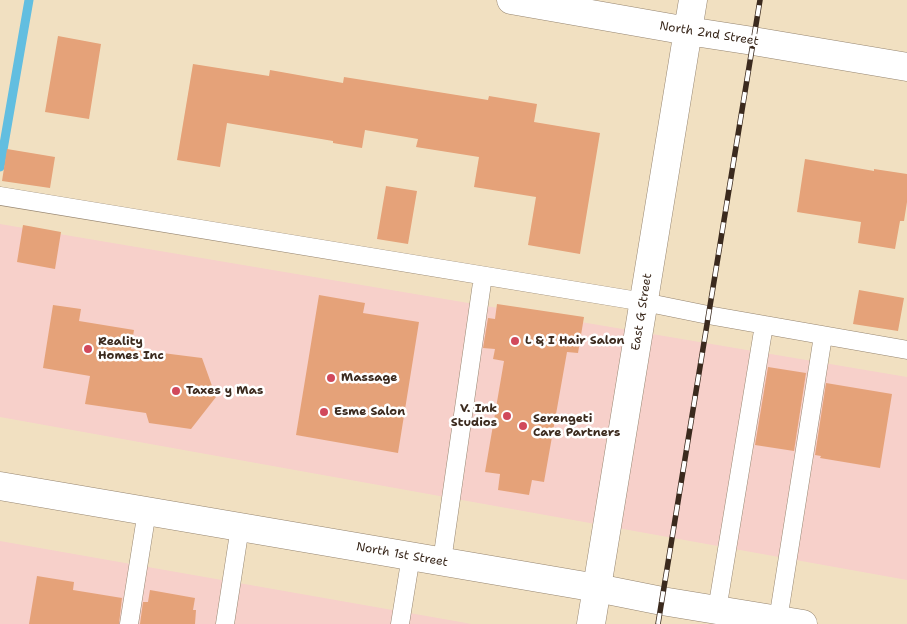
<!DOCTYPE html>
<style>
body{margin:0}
canvas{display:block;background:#f1e0c1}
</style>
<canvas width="907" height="624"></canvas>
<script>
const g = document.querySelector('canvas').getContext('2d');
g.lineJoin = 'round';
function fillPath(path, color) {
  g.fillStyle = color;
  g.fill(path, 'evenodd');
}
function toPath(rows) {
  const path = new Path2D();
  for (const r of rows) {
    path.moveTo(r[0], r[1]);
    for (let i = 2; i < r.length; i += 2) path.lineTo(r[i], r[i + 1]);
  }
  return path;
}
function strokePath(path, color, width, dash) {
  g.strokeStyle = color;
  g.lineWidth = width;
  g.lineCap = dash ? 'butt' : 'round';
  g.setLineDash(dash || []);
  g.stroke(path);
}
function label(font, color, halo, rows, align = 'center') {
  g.font = font + ' "Shantell Sans",sans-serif';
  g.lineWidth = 5;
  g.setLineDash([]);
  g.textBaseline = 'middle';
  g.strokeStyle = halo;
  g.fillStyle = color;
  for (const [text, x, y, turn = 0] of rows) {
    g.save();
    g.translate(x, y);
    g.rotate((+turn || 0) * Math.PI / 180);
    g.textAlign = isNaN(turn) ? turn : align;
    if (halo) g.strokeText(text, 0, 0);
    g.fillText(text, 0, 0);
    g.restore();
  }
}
fillPath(toPath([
 [0,224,907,377,907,580,0,417],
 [0,541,472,624,0,624]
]), '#f7d0ca');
strokePath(toPath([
 [0,167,29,0]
]), '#62bee0', 9);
fillPath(toPath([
 [58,36,101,44,89,119,45,112],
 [193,64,269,76,270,70,343,83,344,77,488,100,489,96,537,104,534,122,600,133,580,254,528,245,536,197,474,187,479,157,416,147,418,139,365,130,362,148,333,143,333,141,227,123,220,167,177,160],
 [7,149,55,157,50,188,2,181],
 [805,159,874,171,874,169,907,174,907,202,904,221,900,221,895,249,858,243,861,222,797,212],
 [386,186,417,191,408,244,377,239],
 [23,225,61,232,55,269,17,262],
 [859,290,904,298,898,331,853,324],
 [319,295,365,303,363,313,419,322,398,453,296,435],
 [497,304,584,317,578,353,567,352,544,482,532,480,529,495,498,490,500,474,485,472,504,361,493,359,495,349,483,348,488,318,495,319],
 [53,305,81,309,79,321,134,330,131,349,202,358,216,397,191,429,149,423,146,413,85,404,90,376,43,368],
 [768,367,806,373,794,451,755,445],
 [826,383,892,394,880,468,820,458,821,456,815,455],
 [37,576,74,582,73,590,122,598,119,624,29,624],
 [150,590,195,598,193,610,196,610,195,624,140,624,143,602,148,602]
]), '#e5a279');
const lane = toPath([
 [0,196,644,302,708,315,907,350],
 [442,561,483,276],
 [717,610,764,325],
 [778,620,823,336],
 [129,624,147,511],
 [225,624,240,527],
 [400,624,411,556]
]);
const street = toPath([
 [511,0,688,31,753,41,907,67],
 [591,624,693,0]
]);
const secondary = toPath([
 [0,486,597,588,662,601,803,624]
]);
strokePath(lane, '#968570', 19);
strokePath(street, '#968570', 29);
strokePath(secondary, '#968570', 29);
strokePath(lane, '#fff', 18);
strokePath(street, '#fff', 28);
strokePath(secondary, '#fff', 28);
const rail = toPath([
 [658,624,760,0]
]);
strokePath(rail, '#3b2a1e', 5.5);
strokePath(rail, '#fff', 4, [11]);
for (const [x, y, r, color] of [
 [515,341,5,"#d1495b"],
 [88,349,5,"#d1495b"],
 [331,378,5,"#d1495b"],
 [176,391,5,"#d1495b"],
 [324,412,5,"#d1495b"],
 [507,416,5,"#d1495b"],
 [523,426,5,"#d1495b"]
]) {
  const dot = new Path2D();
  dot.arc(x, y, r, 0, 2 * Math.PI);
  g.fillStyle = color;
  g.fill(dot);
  strokePath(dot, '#fff', 2);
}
label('12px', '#3b2a1e', '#fff', [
 ["North 2nd Street",709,34,9],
 ["East G Street",642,312,-81],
 ["North 1st Street",402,555,10]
]);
label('bold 12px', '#3b2a1e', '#fff', [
 ["L & I Hair Salon",525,341],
 ["Reality",98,342],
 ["Homes Inc",98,356],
 ["Massage",341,378],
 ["Taxes y Mas",186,391],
 ["V. Ink",497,409,"right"],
 ["Studios",497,423,"right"],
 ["Esme Salon",334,412],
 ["Serengeti",533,419],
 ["Care Partners",533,433]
], 'left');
</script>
